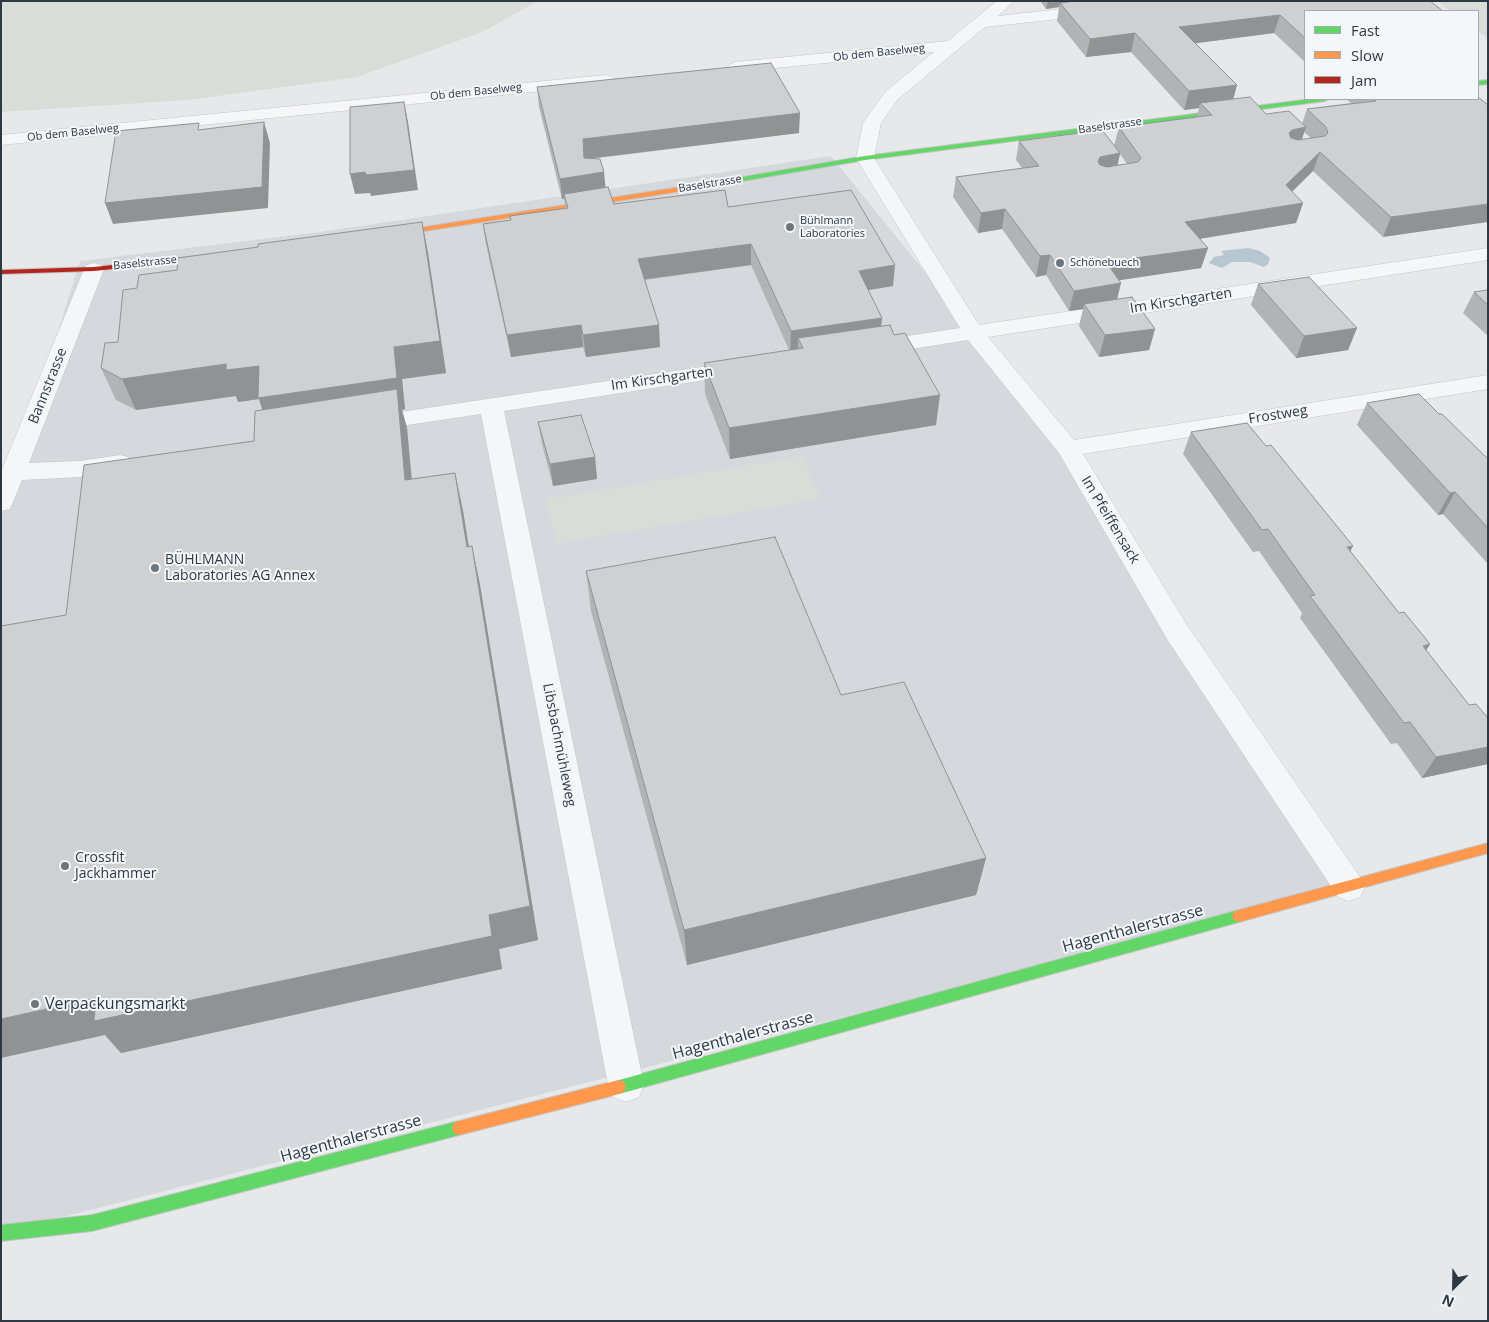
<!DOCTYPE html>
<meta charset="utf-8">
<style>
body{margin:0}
#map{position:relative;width:1489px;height:1322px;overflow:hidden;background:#e6e8ea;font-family:"Open Sans",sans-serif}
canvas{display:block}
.frame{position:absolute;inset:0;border:2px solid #2d3843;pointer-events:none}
.legend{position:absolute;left:1304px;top:10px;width:175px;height:90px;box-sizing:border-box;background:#f4f7f9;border:1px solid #a4abb0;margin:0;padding:6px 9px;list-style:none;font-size:15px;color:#2d3843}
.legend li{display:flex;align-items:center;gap:10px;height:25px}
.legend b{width:25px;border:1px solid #a4abb0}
.north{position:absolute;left:1429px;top:1262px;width:50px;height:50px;-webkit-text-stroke:4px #f4f7f9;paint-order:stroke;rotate:203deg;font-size:14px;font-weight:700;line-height:20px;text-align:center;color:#2d3843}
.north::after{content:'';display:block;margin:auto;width:18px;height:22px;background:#2d3843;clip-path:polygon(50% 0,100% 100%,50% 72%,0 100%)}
</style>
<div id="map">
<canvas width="1489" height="1322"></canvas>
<div class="frame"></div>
<ul class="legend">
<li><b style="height:6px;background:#63d668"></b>Fast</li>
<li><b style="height:6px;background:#ff974d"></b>Slow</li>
<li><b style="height:6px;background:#b3261e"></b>Jam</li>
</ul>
<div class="north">N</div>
</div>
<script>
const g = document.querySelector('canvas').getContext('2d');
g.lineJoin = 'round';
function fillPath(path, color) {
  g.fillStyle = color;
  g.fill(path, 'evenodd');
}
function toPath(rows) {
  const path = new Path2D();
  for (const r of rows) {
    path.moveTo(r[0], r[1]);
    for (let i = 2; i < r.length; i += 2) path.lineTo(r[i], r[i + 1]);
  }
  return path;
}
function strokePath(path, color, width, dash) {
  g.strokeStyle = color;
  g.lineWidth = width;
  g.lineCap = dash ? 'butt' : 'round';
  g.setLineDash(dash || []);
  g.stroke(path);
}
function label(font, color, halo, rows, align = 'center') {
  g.font = font + ' "Open Sans",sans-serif';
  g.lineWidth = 4;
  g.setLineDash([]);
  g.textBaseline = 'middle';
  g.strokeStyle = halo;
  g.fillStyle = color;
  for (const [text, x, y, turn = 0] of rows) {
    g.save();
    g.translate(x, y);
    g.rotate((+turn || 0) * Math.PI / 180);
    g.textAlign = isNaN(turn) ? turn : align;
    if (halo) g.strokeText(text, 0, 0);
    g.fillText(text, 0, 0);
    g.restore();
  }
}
fillPath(toPath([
 [831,156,1068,449,1349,887,1,1233,1,503,14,472,80,261,320,232]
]), '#d5d8dd');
fillPath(toPath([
 [1,1,538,1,482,32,357,77,188,100,1,112],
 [1437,1,1488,1,1488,38,1478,31,1478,11,1451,11],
 [802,456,821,499,556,544,546,499]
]), '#d8ddd7');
fillPath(toPath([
 [1248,248,1260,251,1270,258,1268,264,1264,267,1250,262,1232,262,1222,268,1209,263,1214,257,1224,255,1221,251]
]), '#b7c7d2');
const street = toPath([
 [997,1,1014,1,998,16,1096,5,1101,7,1104,10,1101,13,1096,15,985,27,897,100,881,123,874,158,979,325,1488,248,1488,260,988,337,1074,440,1488,375,1488,389,1083,454,1187,625,1360,877,1365,887,1360,897,1349,901,1338,897,1167,639,1059,453,968,340,874,355,866,353,863,348,866,343,874,341,960,328,856,158,863,123,885,92,934,52,736,72,730,70,728,67,730,64,736,62,948,41,997,1],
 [606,75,612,76,614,80,612,84,1,145,1,135,606,75],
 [94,263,101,265,104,269,29,463,80,461,120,455,128,457,132,463,128,469,120,471,80,477,22,480,10,509,1,511,1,472,84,269,87,265,94,263],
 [742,361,750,363,753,368,750,373,504,411,644,1085,639,1097,626,1102,613,1097,608,1085,481,414,367,431,359,429,355,424,359,419,367,417,742,361]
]);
const fast = toPath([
 [1488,80,1488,84,1478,85,1478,81,1488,80],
 [1311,99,1328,99,1325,101,865,160,731,183,727,181,731,179,865,156,1311,99],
 [1239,910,1244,912,1246,916,1244,920,1239,922,619,1094,614,1092,612,1087,614,1082,619,1080,1239,910],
 [459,1121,464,1123,466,1128,464,1133,459,1135,92,1231,1,1241,1,1225,92,1215,459,1121]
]);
const slow = toPath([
 [731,179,735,181,734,183,386,237,382,235,386,233,731,179],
 [1488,843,1488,853,1239,922,1234,920,1232,916,1234,912,1239,910,1488,843],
 [619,1080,624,1082,626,1087,624,1092,619,1094,459,1135,454,1133,452,1128,454,1123,459,1121,619,1080]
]);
const jam = toPath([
 [214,254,218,256,217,258,94,271,1,274,1,270,94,267,214,254]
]);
strokePath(street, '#c4c6c8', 1);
strokePath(fast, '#c4c6c8', 2);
strokePath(slow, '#c4c6c8', 2);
strokePath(jam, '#c4c6c8', 2);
fillPath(street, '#f5f6f7');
fillPath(fast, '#63d668');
fillPath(slow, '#ff974d');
fillPath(jam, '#b3261e');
fillPath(toPath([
 [1040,1,1430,1,1305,11,1305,62,1274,33,1195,43,1237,85,1233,99,1266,114,1302,124,1307,109,1351,103,1346,99,1478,99,1383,237,1313,171,1292,192,1303,203,1296,223,1200,239,1208,248,1201,268,1119,280,1117,299,1155,329,1149,350,1099,357,1079,326,1083,309,1069,311,1046,275,1036,277,1002,229,978,233,953,197,956,177,1022,168,1016,160,1019,141,1114,146,1119,127,1197,117,1199,108,1184,110,1131,52,1086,57,1057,21,1059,7,1046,9],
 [1304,132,1311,138,1302,140],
 [1120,154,1127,164,1117,165],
 [537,87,799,133,590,159,614,204,728,207,893,286,868,290,881,326,936,425,730,459,705,394,704,363,789,350,751,265,645,280,660,347,586,357,583,347,511,357,486,245,483,224,511,220,566,208,564,199,562,199,539,107],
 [422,222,428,253,446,373,402,379,405,409,402,410,407,428,412,479,455,473,463,511,469,547,472,546,480,585,538,940,499,949,502,969,121,1053,105,1035,66,615,254,441,262,409,259,399,238,402,236,396,136,410,116,400,101,368,118,342,137,288,177,270,258,247],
 [1258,284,1357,328,1348,350,1296,358,1251,305],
 [1488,290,1488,336,1463,313,1474,292],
 [1367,403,1439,414,1488,459,1488,564,1443,514,1438,515,1357,425],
 [538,422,595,457,597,479,553,486,542,444],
 [1191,432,1350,551,1399,613,1430,644,1426,650,1469,705,1488,718,1488,764,1422,778,1397,743,1391,744,1300,618,1302,613,1259,551,1253,552,1183,454],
 [586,571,841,695,986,858,976,895,687,965,591,611]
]), '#b1b3b5');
fillPath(toPath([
 [1048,1,1115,1,1060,3,1059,7,1046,9],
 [1280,15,1274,33,1175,46,1179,27],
 [1135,33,1131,52,1086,57,1090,39],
 [1237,85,1232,104,1200,103,1199,108,1184,110,1189,91],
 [404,102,408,122,418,190,371,196,370,193,355,194,350,174,365,172],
 [800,113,799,133,585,159,604,172,606,193,564,194,564,199,562,199,560,179,584,158,583,139],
 [264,122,270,143,268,208,113,224,105,203],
 [1306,127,1299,147,1286,149,1289,133,1292,130],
 [1320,152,1313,171,1279,204,1286,185],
 [1120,153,1116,173,1095,177,1098,162,1100,157],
 [1303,203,1296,223,1179,242,1185,222],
 [1488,204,1488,222,1383,237,1391,217],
 [1005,209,1002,229,978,233,981,213],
 [422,222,428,253,446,373,402,379,405,409,402,410,407,428,415,519,269,430,259,399,238,402,236,396,136,410,122,379,226,364],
 [751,244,751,265,639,280,638,259],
 [1208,248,1201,268,1101,283,1106,262],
 [1050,255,1046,275,1036,277,1040,256],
 [895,265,893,286,857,292,859,271],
 [1121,283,1116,304,1084,304,1083,309,1069,311,1074,291],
 [882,318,880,340,798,338,798,352,790,353,791,331],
 [581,325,583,347,511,357,507,335],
 [659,325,660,347,586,357,583,335],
 [1357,328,1348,350,1296,358,1304,336],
 [1155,329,1149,350,1099,357,1105,335],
 [940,395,936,425,730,459,729,428],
 [595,457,597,479,553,486,550,464],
 [455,473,463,511,475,586,467,547],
 [1455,492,1443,514,1438,515,1450,493],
 [472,546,480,585,538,940,499,949,502,969,121,1053,105,1035,1,1058,1,1019,489,915],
 [1353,546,1342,568,1347,547],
 [1430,644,1417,666,1423,646],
 [1488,747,1488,764,1422,778,1436,757],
 [986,858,976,895,687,965,684,930]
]), '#909293');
const building = toPath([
 [1075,1,1430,1,1443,11,1305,11,1305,38,1280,15,1179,27,1237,85,1189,91,1135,33,1090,39,1060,3,1075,1],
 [771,63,800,113,583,139,584,158,600,159,604,172,560,179,537,87,771,63],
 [1250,97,1266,114,1289,111,1306,127,1292,130,1289,133,1291,138,1298,140,1325,136,1328,133,1326,127,1307,109,1376,101,1374,99,1478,99,1478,97,1488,105,1488,204,1391,217,1320,152,1286,185,1303,203,1185,222,1208,248,1106,262,1121,283,1074,291,1050,255,1040,256,1005,209,981,213,956,177,1039,166,1019,141,1102,130,1120,153,1100,157,1098,162,1100,165,1107,167,1138,162,1141,158,1119,127,1212,115,1200,103,1250,97],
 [404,102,414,170,366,175,365,172,350,174,350,107,404,102],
 [264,122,262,187,105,203,116,131,199,123,198,130,264,122],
 [608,187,614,204,725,190,728,207,851,190,895,265,859,271,882,318,791,331,751,244,638,259,659,325,583,335,581,325,507,335,483,224,511,220,510,216,568,208,564,194,608,187],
 [422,222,440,341,394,347,397,378,258,398,259,366,226,370,226,364,122,379,101,368,105,343,118,342,123,290,137,288,139,275,177,270,178,258,258,247,258,244,422,222],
 [1309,277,1357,328,1304,336,1258,284,1309,277],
 [1488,290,1488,305,1474,292,1488,290],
 [1132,297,1155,329,1105,335,1084,304,1132,297],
 [890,325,894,335,905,333,940,395,729,428,704,363,803,348,798,338,890,325],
 [397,389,405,480,455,473,467,547,472,546,530,906,489,915,492,936,94,1021,96,998,1,1019,1,626,66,615,84,465,254,441,255,411,397,389],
 [1419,394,1439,414,1442,414,1488,459,1488,528,1455,492,1450,493,1367,403,1419,394],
 [581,415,595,457,550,464,538,422,581,415],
 [1247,423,1266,446,1271,445,1353,546,1347,547,1399,613,1404,612,1430,644,1423,646,1469,705,1476,704,1488,718,1488,747,1436,757,1410,722,1404,723,1310,596,1315,595,1268,529,1262,530,1191,432,1247,423],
 [775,537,841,695,904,682,986,858,684,930,586,571,775,537]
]);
fillPath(building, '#ced0d2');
strokePath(building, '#909293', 1);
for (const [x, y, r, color] of [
 [790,227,5,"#6e767d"],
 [1060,263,5,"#6e767d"],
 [155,568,5,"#6e767d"],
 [65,866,5,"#6e767d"],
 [35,1004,5,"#6e767d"]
]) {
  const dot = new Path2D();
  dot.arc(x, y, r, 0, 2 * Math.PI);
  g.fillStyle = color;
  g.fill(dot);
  strokePath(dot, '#f4f7f9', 2);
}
label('11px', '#2d3843', '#f4f7f9', [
 ["Ob dem Baselweg",879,53,-6],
 ["Ob dem Baselweg",476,92,-6],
 ["Baselstrasse",1110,126,-8],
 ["Ob dem Baselweg",73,133,-6],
 ["Baselstrasse",710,184,-9],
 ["Baselstrasse",145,263,-6]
]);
label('11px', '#2d3843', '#f4f7f9', [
 ["Bühlmann",800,221],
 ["Laboratories",800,234],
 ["Schönebuech",1070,263]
], 'left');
label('14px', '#2d3843', '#f4f7f9', [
 ["Im Kirschgarten",1181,301,-9],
 ["Im Kirschgarten",662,379,-8],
 ["Bannstrasse",48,386,-68],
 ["Frostweg",1278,415,-9],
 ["Im Pfeiffensack",1110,520,59],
 ["Libsbachmühleweg",559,745,79]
]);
label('14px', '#2d3843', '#f4f7f9', [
 ["BÜHLMANN",165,560],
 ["Laboratories AG Annex",165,576],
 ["Crossfit",75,858],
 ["Jackhammer",75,874]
], 'left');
label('16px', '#2d3843', '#f4f7f9', [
 ["Hagenthalerstrasse",1133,929,-15],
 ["Hagenthalerstrasse",743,1036,-15],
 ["Hagenthalerstrasse",351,1139,-15]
]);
label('16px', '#2d3843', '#f4f7f9', [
 ["Verpackungsmarkt",45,1004]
], 'left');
</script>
